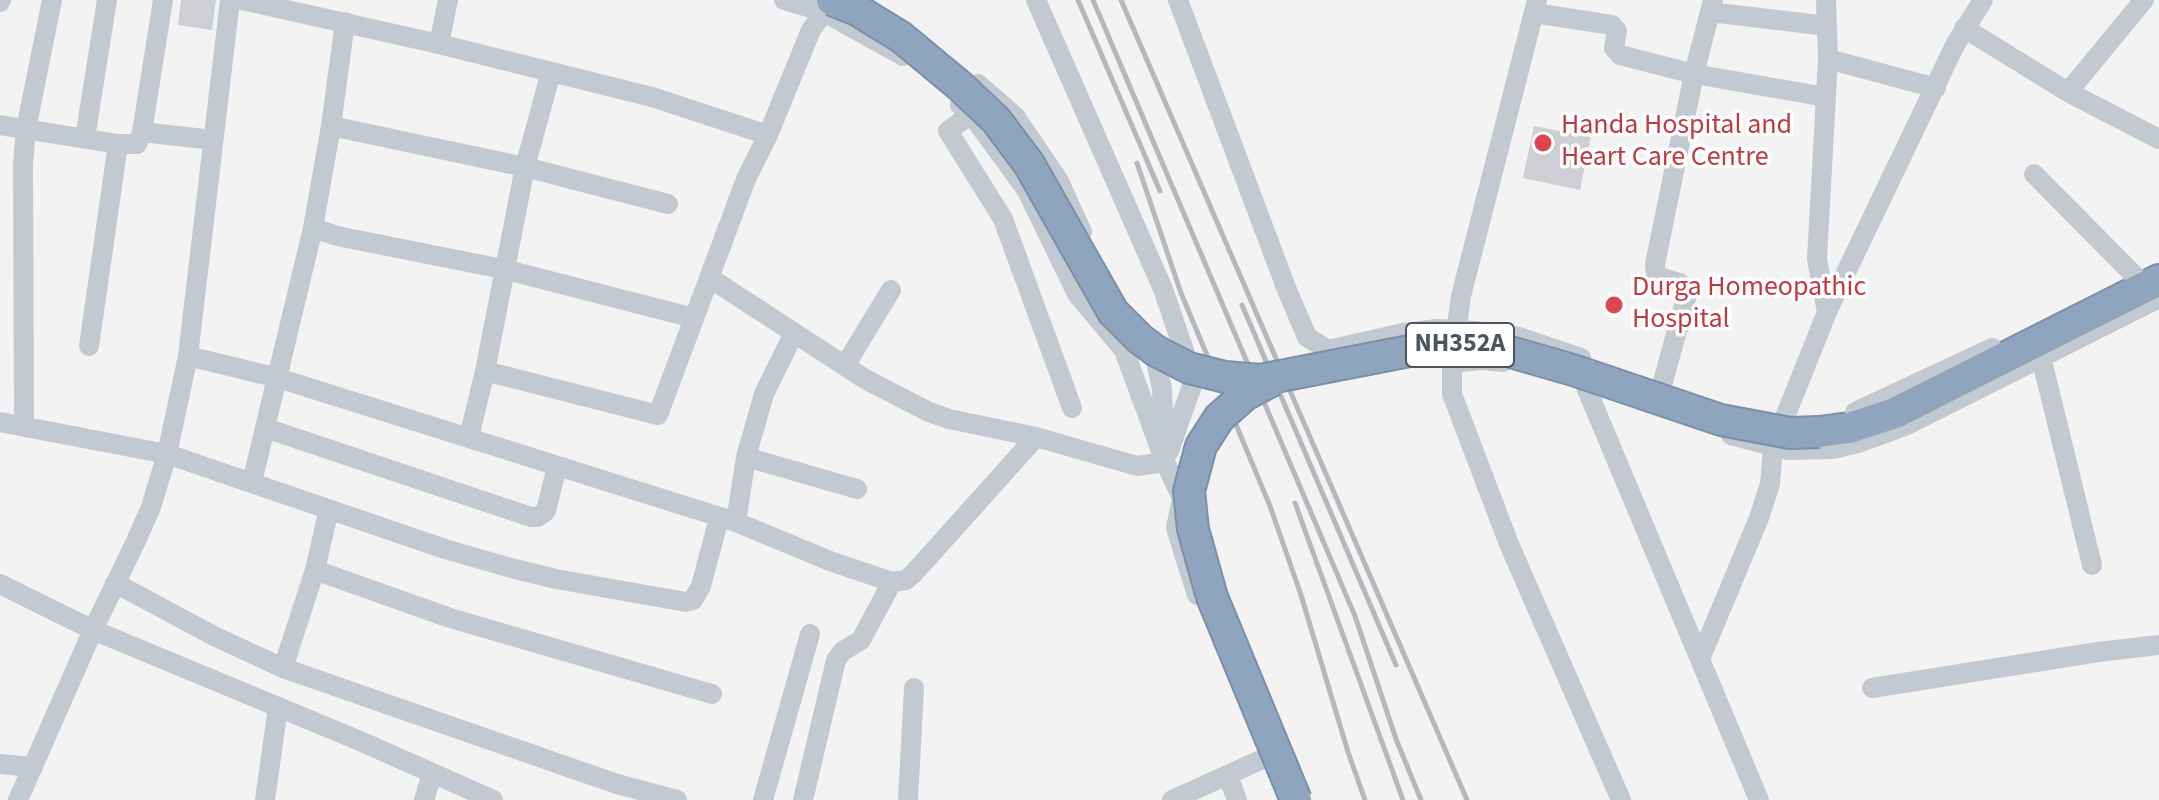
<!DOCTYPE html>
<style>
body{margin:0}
canvas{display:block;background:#f4f3f3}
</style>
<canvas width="2159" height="800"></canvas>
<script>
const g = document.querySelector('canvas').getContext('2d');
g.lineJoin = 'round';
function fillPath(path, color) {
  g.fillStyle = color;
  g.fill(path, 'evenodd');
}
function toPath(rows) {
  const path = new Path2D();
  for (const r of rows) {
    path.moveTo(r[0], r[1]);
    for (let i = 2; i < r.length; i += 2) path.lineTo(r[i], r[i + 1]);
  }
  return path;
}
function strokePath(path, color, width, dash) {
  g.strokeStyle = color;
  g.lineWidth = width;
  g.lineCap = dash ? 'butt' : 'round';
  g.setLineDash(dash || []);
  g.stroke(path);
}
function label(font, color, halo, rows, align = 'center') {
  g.font = font + ' "Source Sans 3",sans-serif';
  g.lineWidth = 7;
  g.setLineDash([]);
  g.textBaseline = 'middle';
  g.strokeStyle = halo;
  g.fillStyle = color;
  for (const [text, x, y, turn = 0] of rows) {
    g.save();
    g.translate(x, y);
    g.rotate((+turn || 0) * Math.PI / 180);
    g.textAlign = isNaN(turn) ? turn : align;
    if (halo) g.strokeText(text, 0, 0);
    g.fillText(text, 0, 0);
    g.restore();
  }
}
fillPath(toPath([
 [181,0,216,0,212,30,178,25],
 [1534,126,1591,137,1580,190,1523,178]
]), '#cdcfd4');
const highway = toPath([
 [1819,432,1849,428,1895,413,2159,280]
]);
strokePath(highway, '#7a8fa9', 34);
strokePath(toPath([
 [242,0,439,44,652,97,768,135],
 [784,0,824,12,903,56],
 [1036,0,1163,289,1194,380,1169,451],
 [1178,0,1287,290,1307,337,1328,350,1403,333,1437,329,1475,331,1519,337,1581,358],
 [1537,0,1461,296,1452,363,1452,394,1509,544,1621,800],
 [1826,0,1828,59,1817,259,1827,312],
 [0,2,1,0],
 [1710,12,1827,26],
 [1534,13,1612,25,1617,31,1614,48,1620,55,1694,74,1826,97],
 [1964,28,2068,92,2159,139],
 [439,44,448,0],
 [1828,59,1936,88],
 [978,84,1015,116,1059,181,1082,232],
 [2068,92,2144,0],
 [960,105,971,114,1026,189,1077,294,1124,350,1165,462,1182,498,1191,506],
 [971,114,948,131,1003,219,1072,408],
 [0,125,118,144,137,144,142,132,163,0],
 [331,126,525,167,668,204],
 [142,132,213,140],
 [85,138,107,0],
 [2034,174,2139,280],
 [313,228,337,236,503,269,694,318],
 [710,278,865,379,929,412,949,419,1036,437,1137,466,1165,462],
 [1152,343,1162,389,1164,438],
 [89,346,118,144],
 [188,356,278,378,736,522,830,561,892,582,906,580,913,574,1036,437],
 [2041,357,2092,565],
 [1452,363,1482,360,1503,362],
 [846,364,891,290],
 [485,371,658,415,746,179,768,135,811,30,824,12],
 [1585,385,1759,800],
 [1662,385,1688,291,1680,283,1656,276,1655,264,1694,74,1713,0],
 [1855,412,1992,348],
 [0,422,167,454,445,549,511,568,556,579,686,602,693,600,701,586,719,518],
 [24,425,23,164,26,129,52,0],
 [265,428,531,517,538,517,546,511,557,466],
 [1731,435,1788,450,1833,449,1858,443,1907,425,2159,298],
 [469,437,485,371,525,167,551,72],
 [746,457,857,489],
 [252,482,313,228,331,126,345,22],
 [1182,498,1176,528,1197,595],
 [736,522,746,457,764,394,794,333],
 [315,570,450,618,712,694],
 [115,583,214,636,283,668,617,784,677,800],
 [0,584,93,630,360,741,493,800],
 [1700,659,1759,518,1770,484,1773,447,1827,312,1955,45,1983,0],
 [283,668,315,570,329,509],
 [1872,688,2098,652,2159,645],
 [0,764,33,767],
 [1228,776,1237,800],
 [18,800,93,630,136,541,151,507,167,454,188,356,230,0],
 [265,800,278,707],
 [424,800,432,774],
 [763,800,810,634],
 [803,800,836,660,843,651,861,640,892,582],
 [908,800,914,688],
 [1172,800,1265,758]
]), '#c2c9d0', 20);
strokePath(highway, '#8fa4bd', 30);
strokePath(toPath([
 [1078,0,1160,191],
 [1093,0,1355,616,1396,739,1421,800],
 [1121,0,1467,800],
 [1137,163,1181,293,1270,506,1301,595,1348,752,1365,800],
 [1242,305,1396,665],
 [1295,503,1403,800]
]), '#b5b8bc', 5);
const highwayBridge = toPath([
 [832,0,857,10,901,37,960,86,996,120,1029,164,1113,312,1140,339,1156,351,1189,368,1225,377,1260,380,1425,348,1469,345,1493,347,1573,370,1721,420,1790,433,1819,432],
 [1273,380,1245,395,1219,418,1201,446,1189,491,1193,529,1212,597,1296,800]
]);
strokePath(highwayBridge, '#7a8fa9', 34, []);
strokePath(highwayBridge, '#8fa4bd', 30);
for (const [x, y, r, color] of [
 [1543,143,10,"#e0444e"],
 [1614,305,10,"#e0444e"]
]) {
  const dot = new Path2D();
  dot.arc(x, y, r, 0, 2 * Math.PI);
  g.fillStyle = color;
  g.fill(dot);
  strokePath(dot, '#fff', 3);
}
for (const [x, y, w] of [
 [1460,345,108]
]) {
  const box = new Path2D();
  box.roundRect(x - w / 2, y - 22, w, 44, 6);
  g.fillStyle = '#fff';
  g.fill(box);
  strokePath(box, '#4b555f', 2);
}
label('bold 26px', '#4b555f', null, [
 ["NH352A",1460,345]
]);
label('28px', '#be3a42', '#fff', [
 ["Handa Hospital and",1561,127],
 ["Heart Care Centre",1561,159],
 ["Durga Homeopathic",1632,289],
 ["Hospital",1632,321]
], 'left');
</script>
